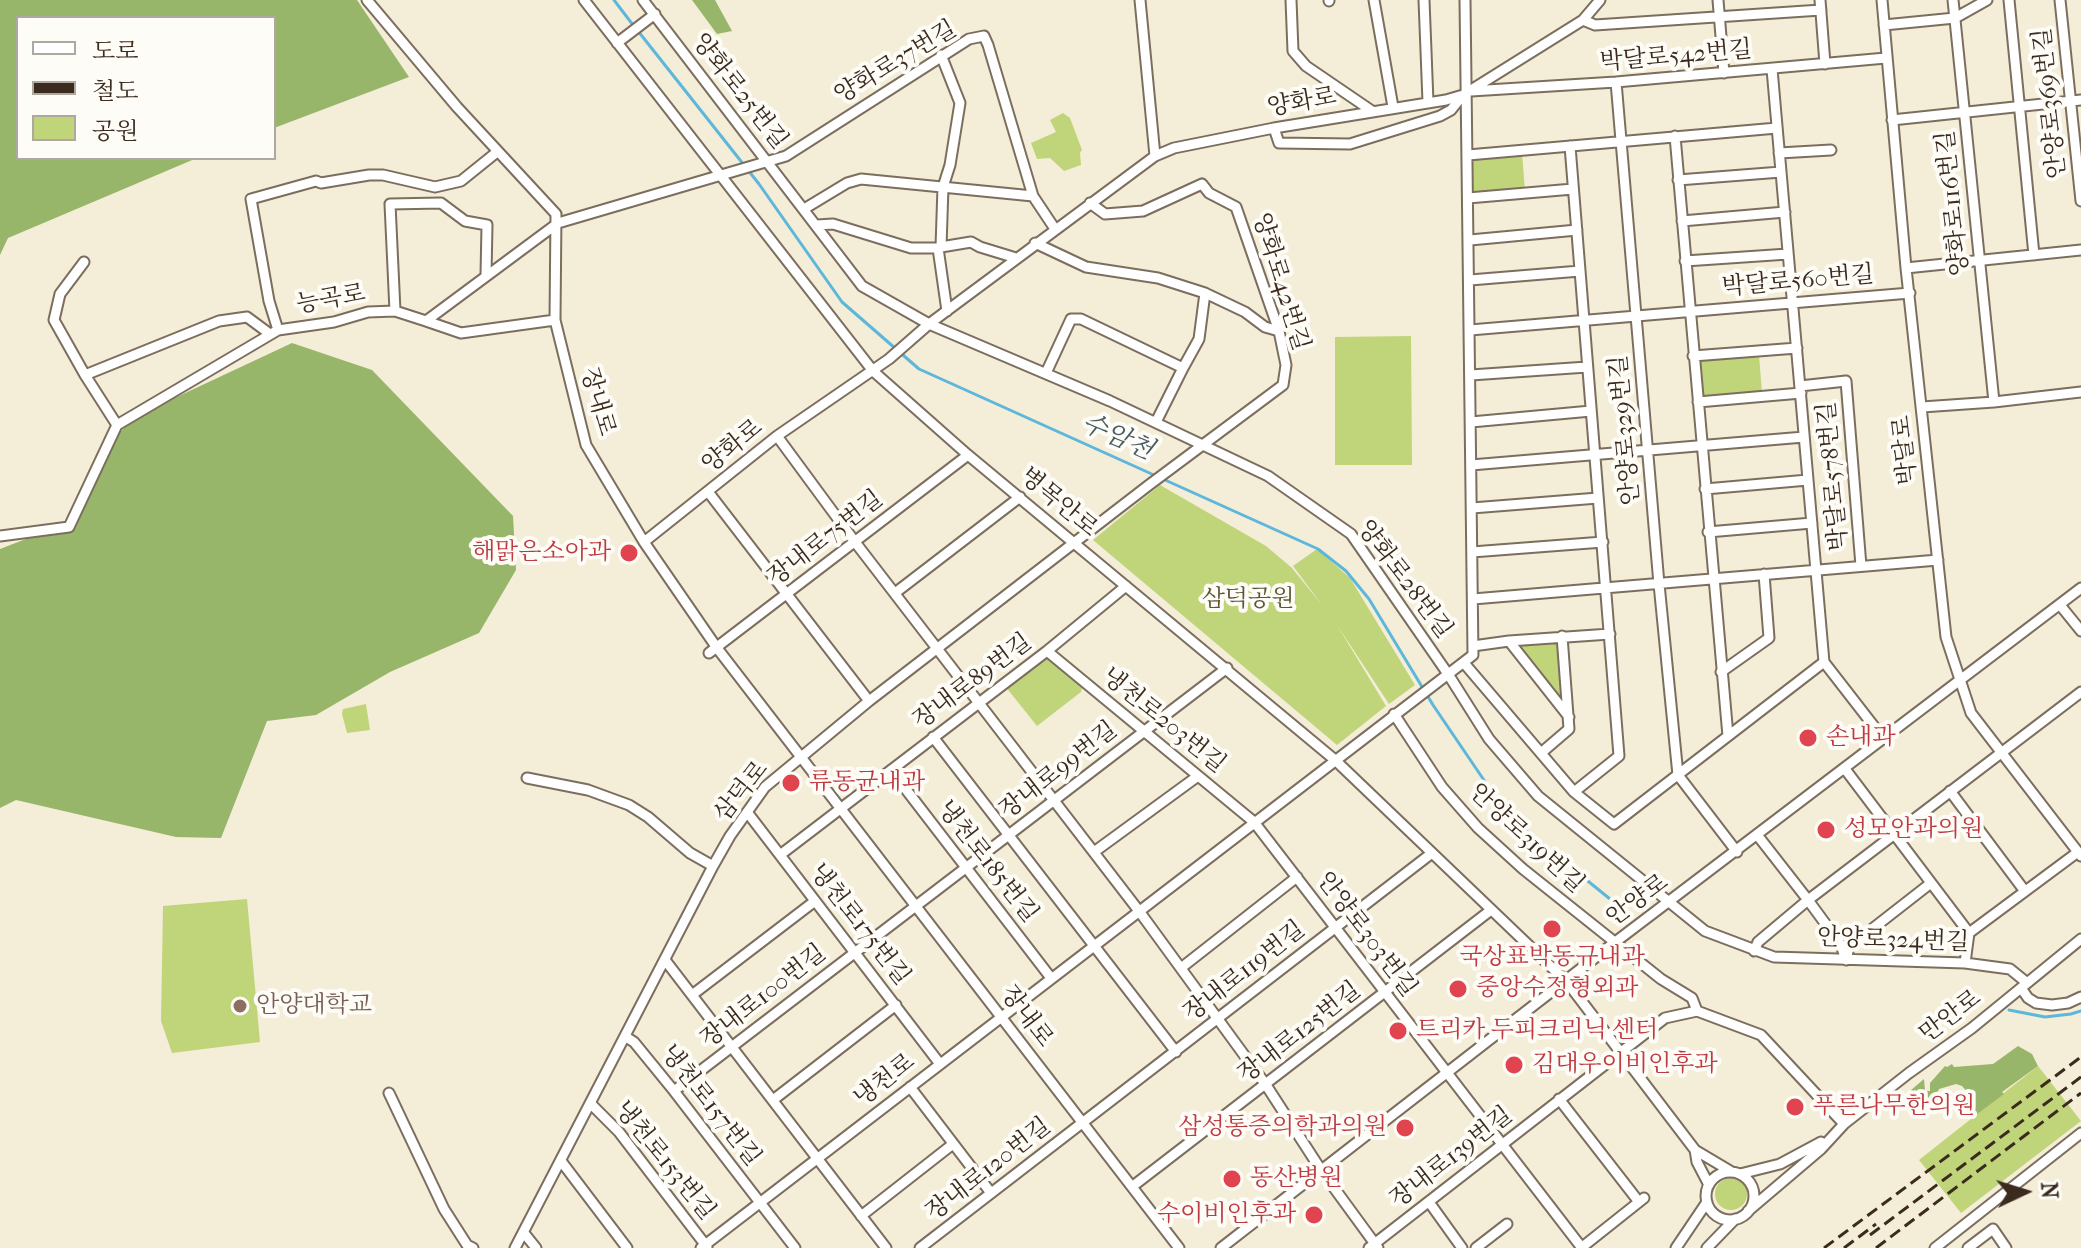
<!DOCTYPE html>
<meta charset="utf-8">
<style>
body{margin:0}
#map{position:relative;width:2081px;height:1248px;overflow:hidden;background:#f4edd8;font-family:"IM FELL French Canon","Noto Serif KR",serif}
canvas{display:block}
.legend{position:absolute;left:16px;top:16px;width:260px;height:144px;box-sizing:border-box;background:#fdfcf7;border:2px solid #afa8a0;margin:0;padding:10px 14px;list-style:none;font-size:24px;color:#3b2a1e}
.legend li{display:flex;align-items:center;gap:16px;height:40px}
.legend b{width:40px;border:2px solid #afa8a0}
.north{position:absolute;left:1985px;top:1152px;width:80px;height:80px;-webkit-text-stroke:6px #fdfcf7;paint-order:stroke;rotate:86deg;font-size:22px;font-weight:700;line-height:32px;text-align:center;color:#3b2a1e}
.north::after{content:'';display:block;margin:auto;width:28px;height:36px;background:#3b2a1e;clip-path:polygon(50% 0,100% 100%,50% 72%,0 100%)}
</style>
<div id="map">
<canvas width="2081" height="1248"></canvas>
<ul class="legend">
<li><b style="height:10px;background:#fff"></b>도로</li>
<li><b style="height:10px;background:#3b2a1e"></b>철도</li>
<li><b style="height:22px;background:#c0d579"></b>공원</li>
</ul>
<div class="north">N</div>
</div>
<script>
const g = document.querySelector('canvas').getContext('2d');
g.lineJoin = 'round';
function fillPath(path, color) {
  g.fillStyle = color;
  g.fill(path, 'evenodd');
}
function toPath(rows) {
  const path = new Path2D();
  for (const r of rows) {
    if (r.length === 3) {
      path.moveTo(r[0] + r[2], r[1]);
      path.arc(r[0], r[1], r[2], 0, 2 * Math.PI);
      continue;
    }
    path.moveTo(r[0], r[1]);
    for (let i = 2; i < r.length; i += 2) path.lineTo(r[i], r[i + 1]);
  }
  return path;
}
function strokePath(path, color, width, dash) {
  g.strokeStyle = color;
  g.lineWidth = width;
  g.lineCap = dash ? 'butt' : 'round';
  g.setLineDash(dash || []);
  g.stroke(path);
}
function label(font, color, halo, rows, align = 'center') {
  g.font = font + ' "IM FELL French Canon","Noto Serif KR",serif';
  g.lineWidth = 8;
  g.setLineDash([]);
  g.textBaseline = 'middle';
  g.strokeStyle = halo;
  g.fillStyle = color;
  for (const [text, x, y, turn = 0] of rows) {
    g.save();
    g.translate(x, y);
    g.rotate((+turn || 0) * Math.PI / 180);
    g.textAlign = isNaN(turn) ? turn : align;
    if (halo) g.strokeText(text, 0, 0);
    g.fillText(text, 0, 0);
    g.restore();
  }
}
fillPath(toPath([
 [1063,113,1070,118,1082,150,1080,153,1081,165,1064,171,1050,158,1037,159,1031,143,1056,132,1050,120],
 [1522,153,1525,191,1473,196,1473,157],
 [1411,336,1412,465,1335,465,1335,337],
 [1759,355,1762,393,1702,398,1699,360],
 [1160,485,1266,546,1292,568,1322,605,1293,566,1317,549,1350,578,1415,685,1389,704,1337,625,1386,706,1337,745,1093,540],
 [1560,642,1566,700,1561,701,1517,647],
 [1044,657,1050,657,1082,687,1081,692,1037,726,1005,686],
 [366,704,370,730,347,733,342,714,343,709],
 [247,899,260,1042,172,1053,161,1021,163,906],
 [2038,1066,2081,1121,1961,1213,1919,1160],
 [1731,1194,16]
]), '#c0d579');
fillPath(toPath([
 [0,0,357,0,409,77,274,128,274,18,18,18,18,158,197,158,8,238,0,255],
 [692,0,715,0,732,31,717,34],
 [292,343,372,370,513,516,516,570,479,633,390,672,316,715,267,721,221,838,176,837,16,800,0,808,0,549,31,537,75,526,102,452,134,417],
 [2018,1046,2032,1054,2038,1066,2002,1092,2004,1094,1976,1115,1973,1110,1971,1096,1962,1086,1956,1084,1939,1089,1934,1100,1923,1109,1914,1109,1897,1102,1924,1079,1925,1091,1930,1091,1930,1083,1945,1066,1947,1067,1952,1064,1954,1067,1993,1064]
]), '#98b669');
strokePath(toPath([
 [614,0,633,25],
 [638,31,759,184,842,302,919,369,1318,549,1346,571,1369,599,1433,705,1509,817,1610,899],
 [2009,1010,2045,1017,2071,1014,2081,1011]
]), '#5db7da', 3);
const minor = toPath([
 [367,0,457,107,556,214,555,320,586,445,644,542,717,648,1179,1248],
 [584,0,873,371,968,455,1335,760,1567,982,1695,1150,1697,1162,1709,1185],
 [643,0,862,286,929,324,1110,401,1268,476,1351,534,1448,674,1489,739,1538,796,1705,931,1774,957,1965,963,2010,969,2026,982],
 [1140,0,1155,156],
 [1291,0,1293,51,1306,66,1372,111],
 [1329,0,1329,1],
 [1374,0,1393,107],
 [1424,0,1428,102],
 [1718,0,1724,73],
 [1820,0,1825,64],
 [1882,0,1906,268,1946,637,1971,713,2081,856],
 [1953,0,1994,402],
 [2009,0,2034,255],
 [2060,0,2081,201],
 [1583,20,1595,25,1821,10],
 [1884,25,1955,18,1987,0],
 [617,43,655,14],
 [941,55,960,103,950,165,943,187,941,247,938,248,947,311],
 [1772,69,1824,662,1883,738],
 [1616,82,1659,584,1678,775,1737,852],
 [1471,91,1616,82,1886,58],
 [1892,120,2081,100],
 [1274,128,1279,143,1350,144,1440,116,1451,110,1463,95],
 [1675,136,1728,736],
 [1570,146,1619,756,1574,792],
 [1779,153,1831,150],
 [1468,155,1777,128],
 [1678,180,1781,172],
 [1468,198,1573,189],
 [804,209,847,183,861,179,1033,196],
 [1682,221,1785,212],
 [817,225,833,224,911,248,938,248],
 [1470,240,1577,230],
 [1035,243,1086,267,1158,278,1205,293,1245,312,1265,327,1279,331],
 [941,247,971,242,980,247,1016,258],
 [1685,261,1788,254],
 [84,262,60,294,54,320,85,375,117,425],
 [1906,268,2081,250],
 [1470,280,1580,271],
 [395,311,390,204,441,203,465,221,487,225,486,275],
 [426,321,461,333,555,320],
 [278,330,269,301,251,199,316,181,321,183,369,175,383,175,435,187,461,181,497,152],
 [1470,330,1910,293],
 [1693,356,1797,348],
 [1183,368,1199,339,1205,293],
 [1046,373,1071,319,1081,319,1183,368,1156,422],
 [85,375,219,321,247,317,270,334],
 [1471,375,1587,367],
 [1800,386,1846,381,1861,566],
 [1698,402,1801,393],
 [1922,407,1994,402,2081,392],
 [1471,422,1591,411],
 [777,436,855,542,1139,911,1266,1085,1321,1170,1378,1248],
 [1471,465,1804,437],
 [1705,489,1808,480],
 [709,493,869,701],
 [1472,508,1598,498],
 [1708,532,1812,523],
 [0,536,69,527,117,425,278,330,334,322,368,312,395,311,426,321,558,223,786,156,969,39,984,36,988,45,1033,196,1055,229],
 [644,542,777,436,889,359,929,324,1155,156,1174,148,1274,128,1446,100,1463,95,1583,20,1600,0],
 [1472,552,1603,542],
 [895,593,1020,497],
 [1473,599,1938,560],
 [2060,605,2081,631],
 [1509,641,1569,717],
 [1473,646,1509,641,1610,634],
 [1047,651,1254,822,1582,1248],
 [709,653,968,455],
 [1464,663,1574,792,1614,824,1824,662],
 [1721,672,1769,638,1764,574],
 [1394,714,1442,787,1478,828,1523,869,1661,979,1692,998,1697,1011,1761,1035,1844,1124],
 [933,737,1176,1052],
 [1541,753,1569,729,1562,636],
 [1845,769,1969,933,2078,852],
 [891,770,1051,978],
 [527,778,588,790,629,805,648,817,690,853,713,866],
 [1950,791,2024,890],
 [747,812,940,1064],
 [1758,836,1808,900,2081,692],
 [1094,852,1198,776],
 [780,855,1047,651,1126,586],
 [1754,951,1758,942,1808,900,1841,945,1846,960],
 [1847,956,1849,947,1931,883],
 [665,960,886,1248],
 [1965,963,1969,933],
 [1181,968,1297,877],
 [2021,988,2028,998,2036,1003,2052,1005,2068,1003,2081,997],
 [692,995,815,901],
 [626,1037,634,1042,674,1091,795,1248],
 [910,1087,991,1193],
 [674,1091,1227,668],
 [389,1093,444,1209,467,1245,473,1248],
 [1559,1099,1639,1202],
 [773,1100,896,1005],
 [591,1104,619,1132,707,1247],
 [1695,1150,1732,1172],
 [561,1161,627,1248],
 [1730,1196,24],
 [1740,1174,1780,1164,1821,1142],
 [1133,1186,1491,910],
 [1429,1202,1462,1248],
 [1748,1211,1821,1149,1844,1124,1909,1073,1972,1028,2081,939],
 [861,1216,953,1144],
 [524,1233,536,1248],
 [515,1248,713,866,730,836,765,787,869,701,1149,485,1283,385,1286,365,1279,331,1236,207,1209,193,1202,184,1143,211,1105,214,1090,203],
 [701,1248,1473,655,1465,0],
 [920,1248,1432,853],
 [1221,1248,1614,943,2081,588],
 [1369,1248,1665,1018,1697,1011],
 [1476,1248,1507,1224],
 [1581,1248,1644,1198],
 [1676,1248,1707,1202],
 [1707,1248,1735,1219],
 [1935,1248,2081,1133],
 [1968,1248,1993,1229,2006,1248]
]);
strokePath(minor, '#7c6e5f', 13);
strokePath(minor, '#fff', 9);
strokePath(toPath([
 [1870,1235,2081,1077],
 [1824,1248,2081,1057],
 [1844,1248,1876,1224],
 [1876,1248,2081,1093]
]), '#3b2a1e', 3, [12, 6]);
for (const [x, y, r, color] of [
 [629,553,10,"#e0444e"],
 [1808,738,10,"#e0444e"],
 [791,783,10,"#e0444e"],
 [1826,830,10,"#e0444e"],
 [1552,929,10,"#e0444e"],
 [1458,989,10,"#e0444e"],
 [240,1006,8,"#8d6e63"],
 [1398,1031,10,"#e0444e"],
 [1514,1065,10,"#e0444e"],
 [1795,1107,10,"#e0444e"],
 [1405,1128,10,"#e0444e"],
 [1232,1179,10,"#e0444e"],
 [1314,1215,10,"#e0444e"]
]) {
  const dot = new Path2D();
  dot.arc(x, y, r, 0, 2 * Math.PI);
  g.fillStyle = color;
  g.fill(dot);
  strokePath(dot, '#fdfcf7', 3);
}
label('24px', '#3b2a1e', '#fdfcf7', [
 ["박달로542번길",1676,57,-5],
 ["양화로37번길",896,63,-31],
 ["양화로25번길",739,92,52],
 ["양화로",1302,103,-10],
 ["안양로369번길",2051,103,-96],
 ["양화로116번길",1954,203,-96],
 ["양화로42번길",1280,282,73],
 ["박달로560번길",1798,282,-5],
 ["능곡로",331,300,-10],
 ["장내로",597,402,74],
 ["안양로329번길",1626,430,-95],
 ["양화로",733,447,-39],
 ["박달로",1906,450,-96],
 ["박달로578번길",1834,476,-95],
 ["병목안로",1058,503,40],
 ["장내로75번길",826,539,-38],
 ["양화로28번길",1404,580,53],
 ["장내로89번길",973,682,-37],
 ["냉천로203번길",1163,721,39],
 ["장내로99번길",1059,771,-38],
 ["삼덕로",742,792,-51],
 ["안양로319번길",1526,839,43],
 ["냉천로185번길",987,862,52],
 ["안양로",1638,901,-36],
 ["냉천로175번길",859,925,52],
 ["안양로303번길",1366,935,53],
 ["안양로324번길",1893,941,2],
 ["장내로119번길",1245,972,-38],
 ["장내로100번길",764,997,-38],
 ["장내로",1026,1017,53],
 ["만안로",1951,1017,-37],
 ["장내로125번길",1300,1033,-38],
 ["냉천로",885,1081,-38],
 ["냉천로157번길",710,1106,52],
 ["장내로139번길",1452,1158,-38],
 ["냉천로153번길",664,1161,51],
 ["장내로120번길",989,1170,-38]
]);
label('24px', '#be3a42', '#fdfcf7', [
 ["해맑은소아과",611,553,"right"],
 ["손내과",1826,738],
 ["류동균내과",809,783],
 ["성모안과의원",1844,830],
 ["국상표박동규내과",1552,958,"center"],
 ["중앙수정형외과",1476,989],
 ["트리카 두피크리닉 센터",1416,1031],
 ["김대우이비인후과",1532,1065],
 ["푸른나무한의원",1813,1107],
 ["삼성통증의학과의원",1387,1128,"right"],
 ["동산병원",1250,1179],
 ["수이비인후과",1296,1215,"right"]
], 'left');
label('24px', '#5c5535', '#fdfcf7', [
 ["삼덕공원",1248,600]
]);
label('24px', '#785e54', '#fdfcf7', [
 ["안양대학교",256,1006]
], 'left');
label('italic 26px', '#475b60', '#fdfcf7', [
 ["수암천",1117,438,24]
]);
</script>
